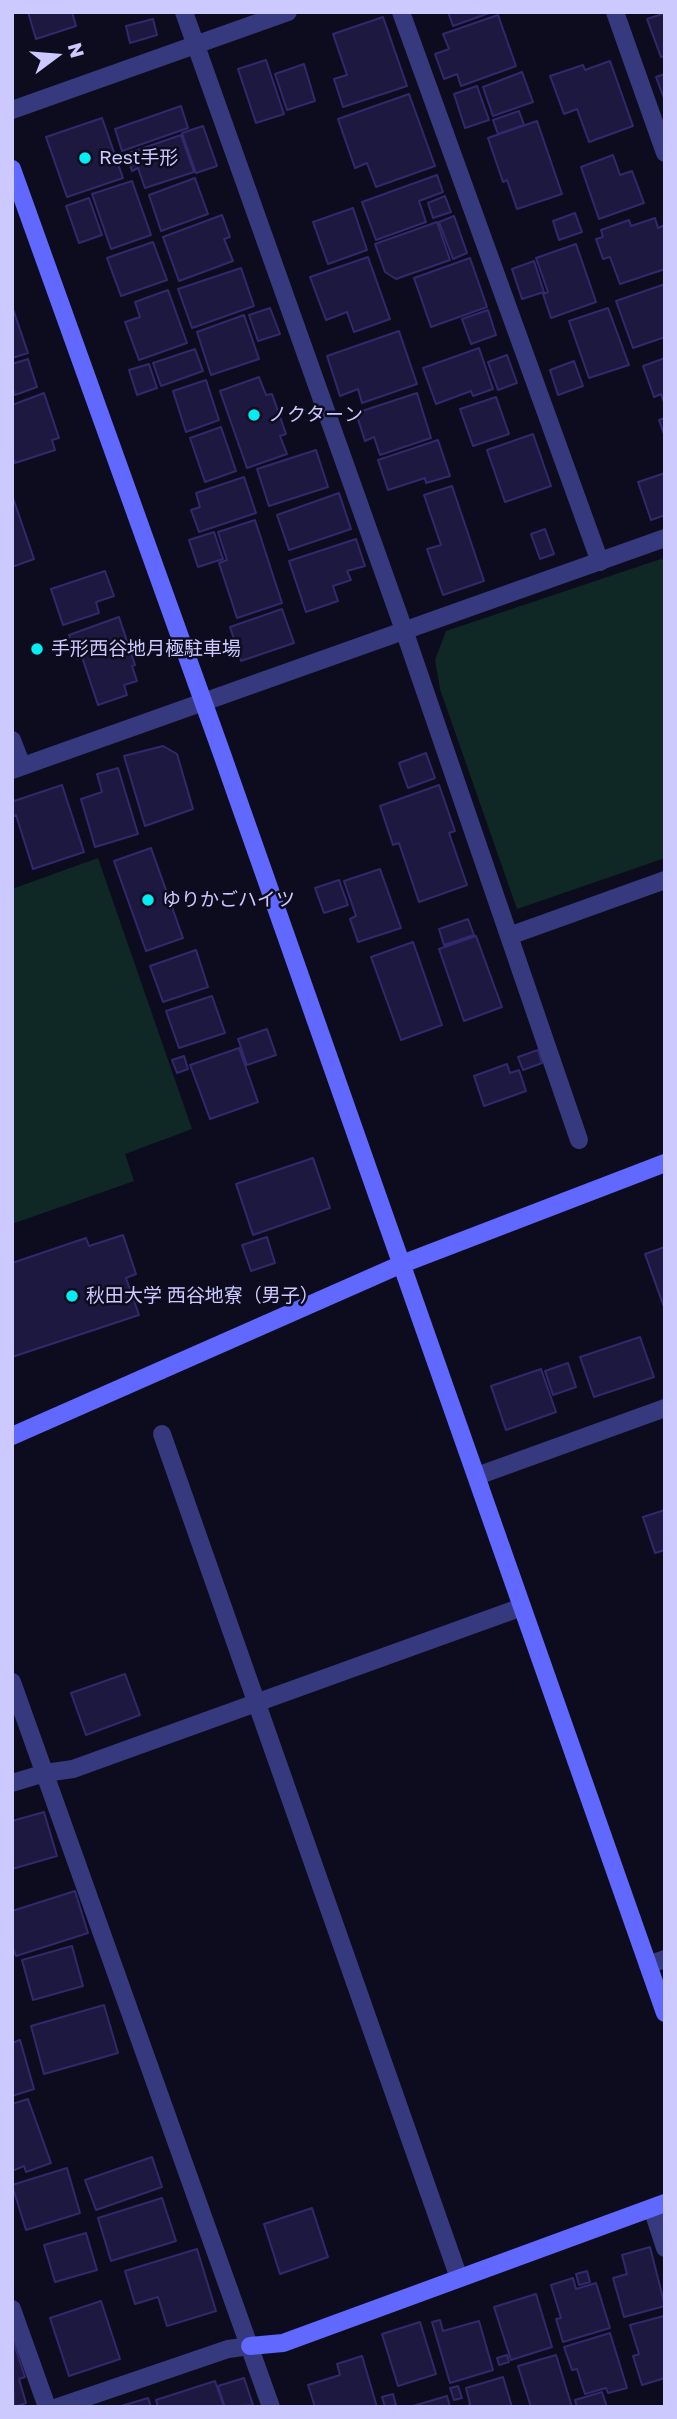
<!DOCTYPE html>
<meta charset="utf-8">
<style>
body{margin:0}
#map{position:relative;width:677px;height:2419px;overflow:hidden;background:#0d0c1e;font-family:"Golos Text",sans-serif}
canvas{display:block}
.frame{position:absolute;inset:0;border:14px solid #cbc9ff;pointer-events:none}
.north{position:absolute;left:21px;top:21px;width:70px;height:70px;-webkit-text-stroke:5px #0d0c1e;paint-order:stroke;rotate:74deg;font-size:19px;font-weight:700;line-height:28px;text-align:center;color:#cbc9ff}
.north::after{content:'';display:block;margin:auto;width:24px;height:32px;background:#cbc9ff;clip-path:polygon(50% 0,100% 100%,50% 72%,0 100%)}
</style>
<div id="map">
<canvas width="677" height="2419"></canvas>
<div class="frame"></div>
<div class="north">N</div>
</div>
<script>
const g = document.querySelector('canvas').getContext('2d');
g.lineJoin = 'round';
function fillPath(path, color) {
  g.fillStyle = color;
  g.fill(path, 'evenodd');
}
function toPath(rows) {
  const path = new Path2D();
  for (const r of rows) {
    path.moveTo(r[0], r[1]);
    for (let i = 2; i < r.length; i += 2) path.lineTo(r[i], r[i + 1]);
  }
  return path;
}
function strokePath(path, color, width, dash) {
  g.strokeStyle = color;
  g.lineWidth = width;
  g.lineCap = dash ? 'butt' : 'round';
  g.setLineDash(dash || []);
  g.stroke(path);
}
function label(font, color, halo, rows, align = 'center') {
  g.font = font + ' "Golos Text","Noto Sans JP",sans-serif';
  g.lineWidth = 5;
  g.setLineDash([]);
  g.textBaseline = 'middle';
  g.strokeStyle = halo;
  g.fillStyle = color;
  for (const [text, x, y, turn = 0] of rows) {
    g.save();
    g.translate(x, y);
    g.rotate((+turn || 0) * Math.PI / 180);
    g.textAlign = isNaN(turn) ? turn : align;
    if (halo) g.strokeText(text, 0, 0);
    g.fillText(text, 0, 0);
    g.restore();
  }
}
fillPath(toPath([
 [661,559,665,561,665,858,517,909,440,689,435,660,446,631],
 [98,858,192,1129,125,1154,134,1181,12,1224,12,889]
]), '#0f2825');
const building = toPath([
 [28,12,72,12,76,26,36,39,28,12],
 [448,12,492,12,453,26,448,12],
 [665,13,665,56,661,57,647,19,665,13],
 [498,15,516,66,461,86,457,74,444,79,435,54,449,49,443,34,498,15],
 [383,17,407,86,343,107,334,79,347,75,333,34,383,17],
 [153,19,157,35,130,43,126,26,153,19],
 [266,60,284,114,256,123,238,69,266,60],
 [610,61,633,126,589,142,577,109,564,114,550,76,583,65,585,70,610,61],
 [304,64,315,101,287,110,275,74,304,64],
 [522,72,533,102,493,116,483,87,522,72],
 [665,74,665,101,656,77,665,74],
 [477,86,489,120,465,128,454,94,477,86],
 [409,94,435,166,376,187,367,163,355,168,338,119,409,94],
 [181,106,188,128,122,151,115,129,181,106],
 [519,111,524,125,498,134,493,120,519,111],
 [102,118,123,178,67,197,46,137,102,118],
 [537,121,562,194,517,209,507,180,503,182,488,138,537,121],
 [203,126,217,166,196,173,182,133,203,126],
 [181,135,194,172,145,188,138,168,132,171,126,154,181,135],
 [613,155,620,175,632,171,644,203,599,219,581,167,613,155],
 [437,175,443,192,419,201,426,222,376,240,362,202,437,175],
 [195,178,208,214,161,231,149,195,195,178],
 [132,181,151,235,111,249,92,194,132,181],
 [445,196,451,212,433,218,428,203,445,196],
 [89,198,102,235,79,243,66,206,89,198],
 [353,208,367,250,328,264,313,222,353,208],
 [575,213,582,232,559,240,553,221,575,213],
 [222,215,230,237,224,239,233,261,179,281,163,237,222,215],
 [454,216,467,253,453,259,439,222,454,216],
 [655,218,658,228,665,225,665,269,620,284,610,257,603,259,596,239,603,237,601,230,629,220,631,226,655,218],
 [437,222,450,260,396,279,385,272,375,244,437,222],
 [153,242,167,280,121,296,107,258,153,242],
 [576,244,596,302,551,318,543,294,548,292,536,258,576,244],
 [368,257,390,319,354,332,347,312,326,320,310,277,368,257],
 [470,258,487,307,431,327,414,278,470,258],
 [534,261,544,292,522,299,512,269,534,261],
 [241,268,254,306,192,328,178,289,241,268],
 [665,284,665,337,633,348,616,301,665,284],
 [168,290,187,343,139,360,125,322,140,317,135,302,168,290],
 [270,308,280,334,258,341,249,315,270,308],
 [608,308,629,365,589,378,569,321,608,308],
 [13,309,28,353,12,358,12,310,13,309],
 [488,310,496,335,471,344,462,319,488,310],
 [244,315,259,359,211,375,197,332,244,315],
 [399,331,417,384,362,403,358,389,340,396,327,356,399,331],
 [479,348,493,389,473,396,471,391,436,404,423,368,479,348],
 [195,349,203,371,161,386,153,363,195,349],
 [507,355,517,383,498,390,488,362,507,355],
 [665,358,665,405,661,394,654,397,643,366,665,358],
 [28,359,37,387,15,395,12,387,12,364,28,359],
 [574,361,583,386,558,395,550,370,574,361],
 [149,364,157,388,137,395,129,370,149,364],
 [259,377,266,395,272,394,286,434,280,436,287,454,247,468,220,391,259,377],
 [206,380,219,420,186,432,173,391,206,380],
 [44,393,59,438,52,440,55,450,15,463,12,456,12,405,44,393],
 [417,393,431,438,380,455,374,437,365,441,356,413,417,393],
 [496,397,509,434,473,446,460,409,496,397],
 [665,418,665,437,659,420,665,418],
 [221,427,236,471,205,482,190,438,221,427],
 [533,434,551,486,505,502,487,450,533,434],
 [438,440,450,476,426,483,425,478,388,490,378,460,438,440],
 [316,450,328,487,269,506,257,469,316,450],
 [665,473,665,515,651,520,638,482,665,473],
 [244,477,256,513,199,532,191,510,200,507,196,493,244,477],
 [452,486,484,581,443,595,427,549,441,545,424,495,452,486],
 [339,493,351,529,289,550,277,515,339,493],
 [12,495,34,559,12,567,12,495],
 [255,520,282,603,237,618,219,563,227,560,218,532,255,520],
 [545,529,554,554,540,559,531,534,545,529],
 [214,532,223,559,198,567,189,540,214,532],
 [356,539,365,566,347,571,351,580,333,586,338,601,306,612,289,561,356,539],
 [105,571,114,596,96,602,99,613,63,625,51,589,105,571],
 [282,609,294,643,241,661,230,627,282,609],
 [119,617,135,665,132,666,137,681,124,685,127,695,98,705,82,657,77,659,69,635,119,617],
 [163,746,177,754,193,809,145,826,124,756,163,746],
 [426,753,435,778,408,788,399,763,426,753],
 [118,768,138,834,95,847,81,799,102,792,97,774,118,768],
 [62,785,84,852,33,869,16,815,12,817,12,797,14,801,62,785],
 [439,785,455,831,449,833,467,885,419,902,399,843,393,845,380,806,439,785],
 [151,848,183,938,146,951,114,861,151,848],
 [380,869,401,928,358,942,350,919,356,916,344,881,380,869],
 [339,880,348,905,324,913,315,888,339,880],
 [468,919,474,935,444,945,439,929,468,919],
 [476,936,502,1007,464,1021,439,949,476,936],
 [413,942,442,1025,401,1040,371,957,413,942],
 [196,950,208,987,163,1002,150,966,196,950],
 [212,996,225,1033,179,1048,166,1011,212,996],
 [267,1029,276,1055,247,1065,238,1039,267,1029],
 [239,1048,258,1102,210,1119,190,1065,239,1048],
 [538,1050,542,1063,523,1070,518,1057,538,1050],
 [184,1056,188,1069,177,1073,172,1060,184,1056],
 [507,1064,510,1073,519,1070,526,1091,484,1106,474,1076,507,1064],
 [313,1158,330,1208,253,1235,236,1184,313,1158],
 [123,1235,136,1274,126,1278,139,1315,12,1357,12,1263,86,1238,89,1246,123,1235],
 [267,1237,275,1263,251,1271,242,1245,267,1237],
 [665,1247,665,1310,645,1254,665,1247],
 [640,1337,654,1377,594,1397,580,1357,640,1337],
 [568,1363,576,1387,553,1395,545,1371,568,1363],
 [541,1369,556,1412,506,1430,491,1386,541,1369],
 [665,1510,665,1550,655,1553,643,1517,665,1510],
 [125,1674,140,1715,86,1735,71,1693,125,1674],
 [44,1812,57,1856,12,1869,12,1821,44,1812],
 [75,1891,88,1933,16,1956,12,1945,12,1911,75,1891],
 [72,1946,83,1986,33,2000,22,1960,72,1946],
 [104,2005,118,2053,44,2074,31,2026,104,2005],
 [20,2040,34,2089,12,2096,12,2043,20,2040],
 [28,2099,51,2163,26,2172,24,2166,12,2171,12,2104,28,2099],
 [152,2157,162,2187,96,2210,85,2180,152,2157],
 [67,2168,80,2213,26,2230,12,2185,67,2168],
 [162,2198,176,2241,111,2261,98,2218,162,2198],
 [312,2208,328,2257,280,2274,264,2224,312,2208],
 [86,2233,97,2270,55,2282,44,2245,86,2233],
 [650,2247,665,2306,624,2317,613,2278,627,2274,622,2255,650,2247],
 [197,2249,216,2311,167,2326,158,2297,135,2304,125,2271,197,2249],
 [587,2271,590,2282,579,2285,576,2274,587,2271],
 [573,2278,576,2289,596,2283,610,2328,563,2342,556,2319,561,2318,551,2285,573,2278],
 [536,2294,552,2347,511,2360,494,2307,536,2294],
 [101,2301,120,2359,69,2376,50,2318,101,2301],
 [664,2316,665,2378,642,2385,633,2356,639,2354,630,2325,664,2316],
 [440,2320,443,2331,479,2321,493,2370,450,2383,432,2322,440,2320],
 [420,2322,436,2374,398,2386,382,2334,420,2322],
 [610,2333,627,2388,608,2393,606,2388,585,2394,577,2369,572,2370,564,2347,610,2333],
 [12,2338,25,2377,19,2379,26,2403,14,2407,12,2338],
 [507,2355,509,2362,499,2365,497,2358,507,2355],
 [556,2355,572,2407,531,2407,518,2366,556,2355],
 [362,2356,377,2407,315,2407,308,2385,340,2375,337,2364,362,2356],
 [503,2377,512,2407,467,2407,470,2404,466,2388,503,2377],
 [244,2378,253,2405,225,2407,218,2386,244,2378],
 [215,2381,224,2407,158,2407,156,2400,215,2381],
 [458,2386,462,2398,454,2400,450,2388,458,2386],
 [602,2392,607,2407,577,2407,575,2400,602,2392],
 [393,2394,396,2405,385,2407,382,2397,393,2394],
 [447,2396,450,2407,413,2407,413,2406,447,2396],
 [148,2398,151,2407,118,2407,148,2398]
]);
fillPath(building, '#1d183f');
strokePath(building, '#31296b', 2);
strokePath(toPath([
 [184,12,404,630,579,1140],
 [401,12,600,562],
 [615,12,665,153],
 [12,110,288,12],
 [12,740,22,766],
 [12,770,665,538],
 [509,936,665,880],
 [162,1434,459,2278],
 [477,1476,665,1408],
 [12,1682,271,2407],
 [12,1783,45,1773,73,1769,522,1607],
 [648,1965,665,1959],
 [652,2208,665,2248],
 [12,2309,47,2407],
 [58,2407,228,2349,250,2346]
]), '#36397e', 18);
strokePath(toPath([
 [12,169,222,754,665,2013],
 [12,1436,402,1264,665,1163],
 [250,2346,283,2343,665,2203]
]), '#6068ff', 18);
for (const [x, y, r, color] of [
 [85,158,7,"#00eef4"],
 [254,415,7,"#00eef4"],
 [37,649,7,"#00eef4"],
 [148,900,7,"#00eef4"],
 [72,1296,7,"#00eef4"]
]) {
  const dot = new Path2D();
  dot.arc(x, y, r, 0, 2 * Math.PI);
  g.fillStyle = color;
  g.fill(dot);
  strokePath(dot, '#0d0c1e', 2.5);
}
label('19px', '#cbc9ff', '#0d0c1e', [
 ["Rest手形",99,158],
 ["ノクターン",268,415],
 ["手形西谷地月極駐車場",51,649],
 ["ゆりかごハイツ",162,900],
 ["秋田大学 西谷地寮（男子）",86,1296]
], 'left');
</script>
